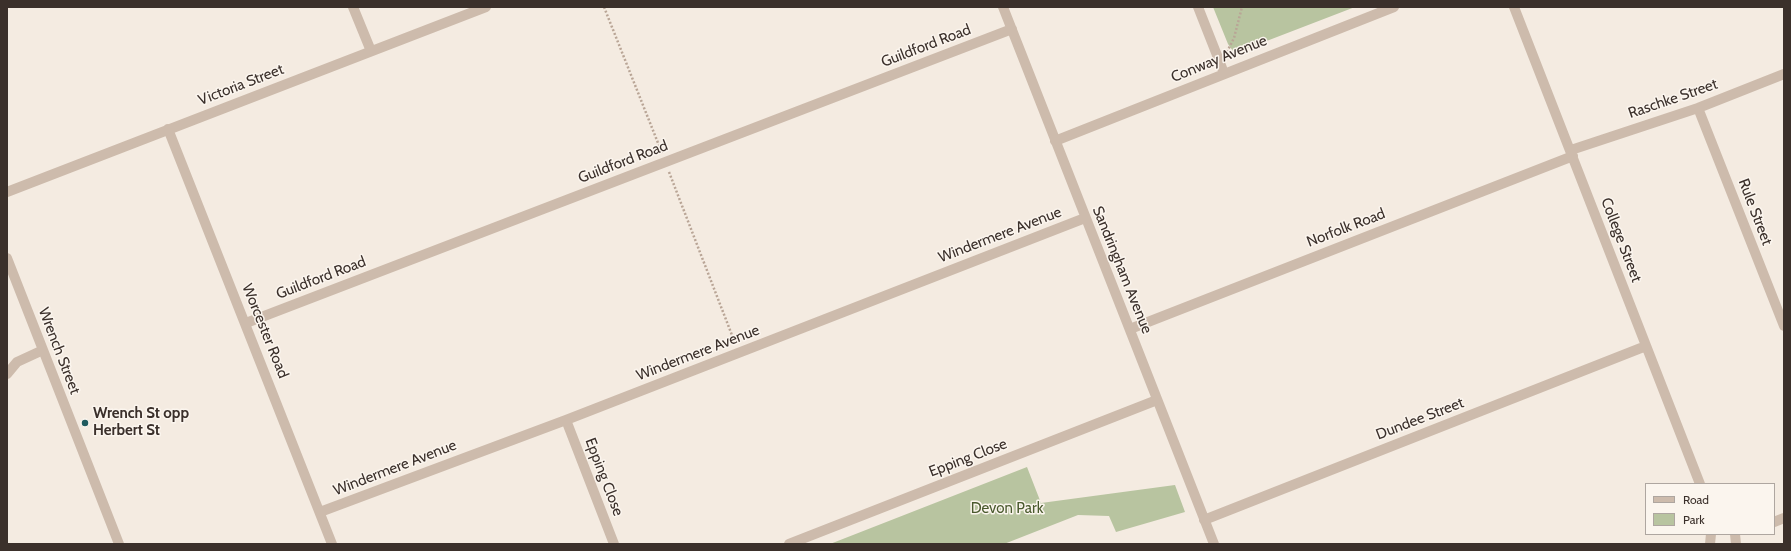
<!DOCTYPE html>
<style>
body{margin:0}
#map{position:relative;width:1791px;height:551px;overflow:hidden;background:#f4ebe1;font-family:Cabin,sans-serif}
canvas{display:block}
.frame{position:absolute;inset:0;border:8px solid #3b302b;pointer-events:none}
.legend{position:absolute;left:1645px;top:483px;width:130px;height:52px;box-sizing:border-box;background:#fbf5ee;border:1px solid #aea6a0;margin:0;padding:5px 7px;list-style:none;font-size:12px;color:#3b302b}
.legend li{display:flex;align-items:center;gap:8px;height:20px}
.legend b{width:20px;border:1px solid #aea6a0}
</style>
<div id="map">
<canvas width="1791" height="551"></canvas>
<div class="frame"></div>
<ul class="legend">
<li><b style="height:5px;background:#cdbbac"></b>Road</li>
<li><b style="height:11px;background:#b8c4a0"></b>Park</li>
</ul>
</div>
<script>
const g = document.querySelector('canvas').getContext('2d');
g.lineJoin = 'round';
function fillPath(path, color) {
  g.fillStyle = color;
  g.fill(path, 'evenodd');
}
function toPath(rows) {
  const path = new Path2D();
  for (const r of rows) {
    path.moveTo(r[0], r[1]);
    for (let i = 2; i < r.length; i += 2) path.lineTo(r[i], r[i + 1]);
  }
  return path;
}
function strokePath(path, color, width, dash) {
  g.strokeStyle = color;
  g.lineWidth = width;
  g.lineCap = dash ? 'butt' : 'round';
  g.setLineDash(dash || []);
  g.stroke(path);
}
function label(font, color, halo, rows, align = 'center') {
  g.font = font + ' Cabin,sans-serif';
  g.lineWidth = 3;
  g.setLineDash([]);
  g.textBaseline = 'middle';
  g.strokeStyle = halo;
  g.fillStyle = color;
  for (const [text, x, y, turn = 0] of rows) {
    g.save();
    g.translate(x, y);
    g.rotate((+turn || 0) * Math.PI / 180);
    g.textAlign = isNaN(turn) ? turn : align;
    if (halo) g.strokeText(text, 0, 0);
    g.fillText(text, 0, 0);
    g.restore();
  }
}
fillPath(toPath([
 [1213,7,1355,7,1238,52,1233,51,1228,44],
 [1027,467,1041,503,1175,485,1185,512,1116,532,1109,516,1078,515,1004,544,830,544]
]), '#b8c4a0');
strokePath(toPath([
 [604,7,662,153],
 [1227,52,1234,38,1242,7],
 [669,172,735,343]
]), '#b9a596', 2.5, [2, 2]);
strokePath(toPath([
 [353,7,371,51],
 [1003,7,1214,544],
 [1198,7,1224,73],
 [1514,7,1700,484],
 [1698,108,1784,326],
 [168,129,332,544],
 [1055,141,1394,7],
 [1571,150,1698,108,1784,74],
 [7,192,486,7],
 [7,258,119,544],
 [246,323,1012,29],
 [1130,329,1573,156],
 [7,374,17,362,43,350],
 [566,420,614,544],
 [320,512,566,420,1085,218],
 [1204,520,1646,346],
 [1774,522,1784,518],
 [1735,534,1736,544],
 [789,544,1157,400],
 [1710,544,1711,534]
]), '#cdbbac', 10);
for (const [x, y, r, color] of [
 [85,423,4,"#1f5a5e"]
]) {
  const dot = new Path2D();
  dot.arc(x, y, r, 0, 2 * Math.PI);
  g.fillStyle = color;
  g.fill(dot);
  strokePath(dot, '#fbf5ee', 1.5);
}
label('15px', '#3b302b', '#fbf5ee', [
 ["Guildford Road",926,46,-21],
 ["Conway Avenue",1219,59,-22],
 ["Victoria Street",241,85,-21],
 ["Raschke Street",1673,99,-19],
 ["Guildford Road",623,162,-21],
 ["Rule Street",1755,212,69],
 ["Norfolk Road",1346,228,-21],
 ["Windermere Avenue",1000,235,-21],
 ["College Street",1621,240,69],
 ["Sandringham Avenue",1122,270,68],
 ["Guildford Road",321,278,-21],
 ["Worcester Road",265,331,68],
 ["Wrench Street",59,351,69],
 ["Windermere Avenue",698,353,-21],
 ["Dundee Street",1420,419,-21],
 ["Epping Close",968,458,-21],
 ["Windermere Avenue",395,468,-21],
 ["Epping Close",604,477,69]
]);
label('bold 15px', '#3b302b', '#fbf5ee', [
 ["Wrench St opp",93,414],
 ["Herbert St",93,431]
], 'left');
label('15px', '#4a5a2e', '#fbf5ee', [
 ["Devon Park",1007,509]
]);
</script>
